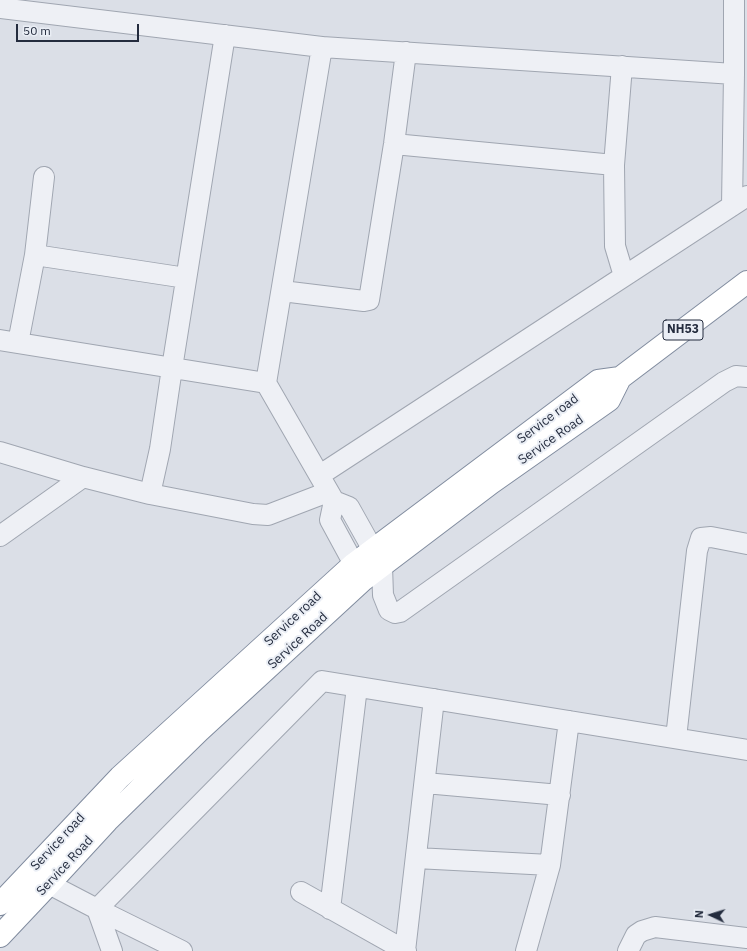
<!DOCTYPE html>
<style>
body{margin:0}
#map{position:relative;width:747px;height:951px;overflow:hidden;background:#dbdfe7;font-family:"IBM Plex Sans",sans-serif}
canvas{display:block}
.north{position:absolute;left:691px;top:895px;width:40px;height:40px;-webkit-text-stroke:3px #eaeef5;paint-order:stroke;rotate:274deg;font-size:11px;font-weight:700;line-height:16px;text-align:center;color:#242c3e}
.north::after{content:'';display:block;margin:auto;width:14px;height:18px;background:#242c3e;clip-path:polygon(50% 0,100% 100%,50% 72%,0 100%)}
.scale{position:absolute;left:16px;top:24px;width:123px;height:18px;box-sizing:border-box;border:2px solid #242c3e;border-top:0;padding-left:5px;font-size:12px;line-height:14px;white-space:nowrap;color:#242c3e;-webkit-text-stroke:3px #eaeef5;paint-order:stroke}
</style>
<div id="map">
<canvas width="747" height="951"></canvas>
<div class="north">N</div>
<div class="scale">50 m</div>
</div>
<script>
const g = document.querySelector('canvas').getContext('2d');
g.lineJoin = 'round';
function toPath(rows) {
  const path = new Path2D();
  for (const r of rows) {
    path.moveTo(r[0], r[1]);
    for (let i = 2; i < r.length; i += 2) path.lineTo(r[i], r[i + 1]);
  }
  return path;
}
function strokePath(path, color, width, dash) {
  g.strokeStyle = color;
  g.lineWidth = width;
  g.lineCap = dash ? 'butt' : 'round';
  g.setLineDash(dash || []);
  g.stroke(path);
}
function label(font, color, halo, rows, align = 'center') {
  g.font = font + ' "IBM Plex Sans",sans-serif';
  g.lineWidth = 4;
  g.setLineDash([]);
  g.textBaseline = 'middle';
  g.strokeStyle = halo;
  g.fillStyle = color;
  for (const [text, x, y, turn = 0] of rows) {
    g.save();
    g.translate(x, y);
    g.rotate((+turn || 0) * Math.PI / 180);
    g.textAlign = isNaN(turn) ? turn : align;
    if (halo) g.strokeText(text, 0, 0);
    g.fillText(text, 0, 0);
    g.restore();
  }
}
const minor = toPath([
 [0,8,330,48],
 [622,66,614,165,615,246,624,276],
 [394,144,614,165],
 [732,206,734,74],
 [35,255,44,177],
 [282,291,364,301,369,300,394,144,406,52],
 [0,340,266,383,334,501,349,507,382,566,383,595,389,610,395,613,400,612,724,382,736,376,747,377],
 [18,343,35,255,186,278],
 [266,383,322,47,734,74,734,0],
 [0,452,83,477,150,494,253,514,268,515,328,492],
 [320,475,747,196],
 [150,494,160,449,172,368,225,35],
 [334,501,330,520,362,579],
 [0,536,83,477],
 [676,738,697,551,701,538,711,537,747,544],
 [425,783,560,795],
 [416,858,550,865],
 [49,884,97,909,322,681,747,750],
 [301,892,406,951],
 [97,909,182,951],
 [97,909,112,951],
 [330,909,357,687],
 [405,951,434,699],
 [526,951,550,865,569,721],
 [628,951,636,935,642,931,655,927,747,938]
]);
const highway = toPath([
 [0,904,120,777,354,564,598,381,620,378,747,282],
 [0,936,49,884,107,821,199,731,363,580,491,483,609,400,620,378]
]);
strokePath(minor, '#a0a6b1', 22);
strokePath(highway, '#818c9f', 24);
strokePath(minor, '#eef0f5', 20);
strokePath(highway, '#fff', 22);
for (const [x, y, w] of [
 [683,330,40]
]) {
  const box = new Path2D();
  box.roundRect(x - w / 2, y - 10, w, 20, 3);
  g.fillStyle = '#eaeef5';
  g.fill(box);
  strokePath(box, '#242c3e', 1);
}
label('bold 12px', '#242c3e', null, [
 ["NH53",683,330]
]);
label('13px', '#242c3e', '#eaeef5', [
 ["Service road",548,419,-37],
 ["Service Road",551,440,-35],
 ["Service road",293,619,-43],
 ["Service Road",298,641,-43],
 ["Service road",58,842,-47],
 ["Service Road",65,866,-47]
]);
</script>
